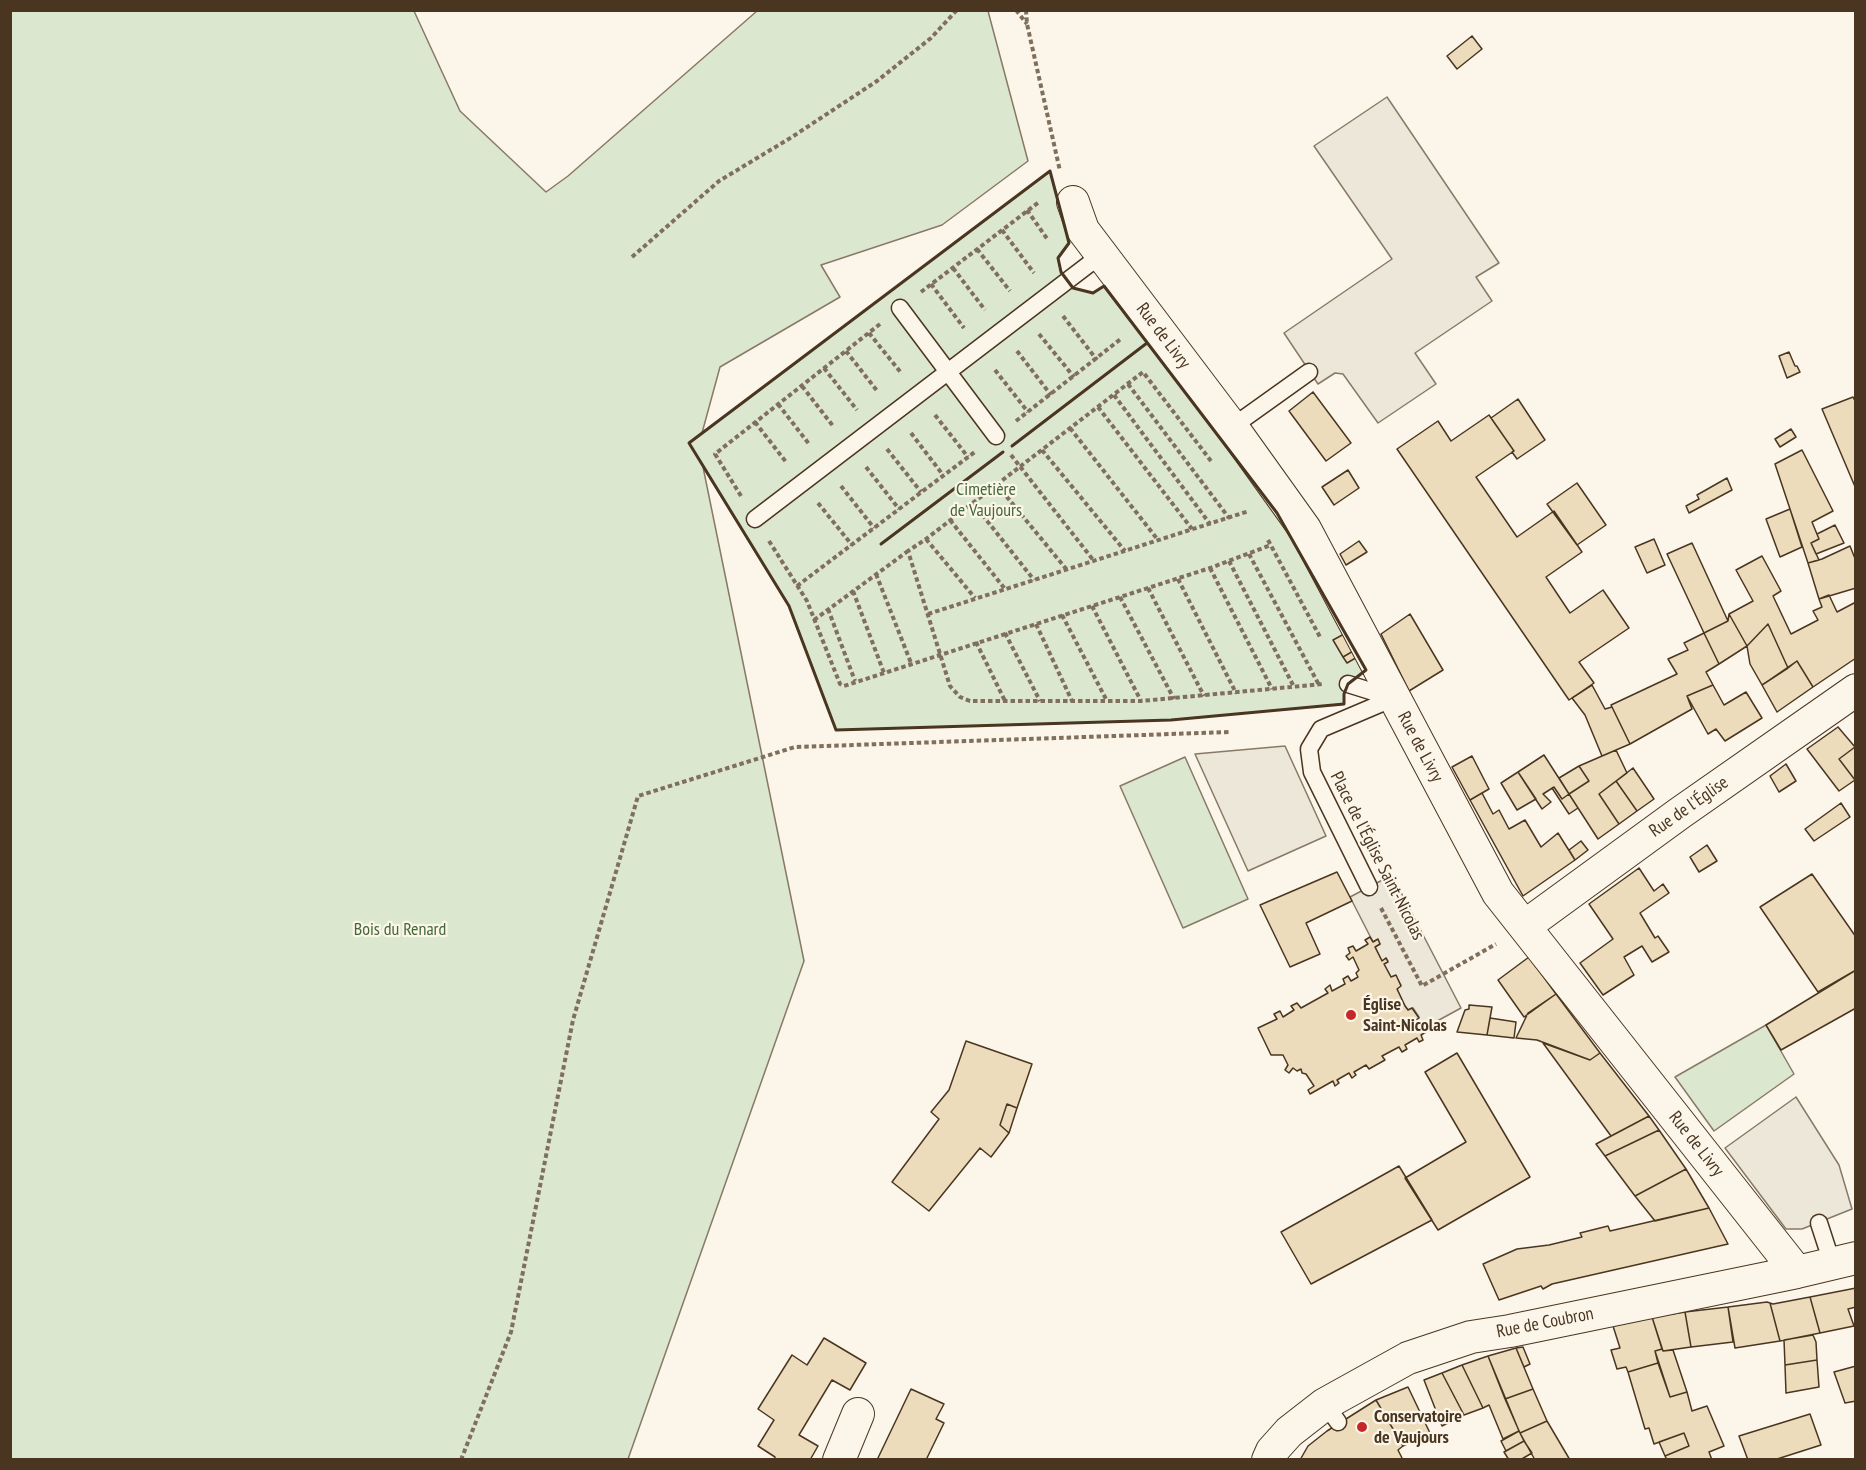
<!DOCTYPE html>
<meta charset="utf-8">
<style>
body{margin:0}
#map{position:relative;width:1866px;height:1470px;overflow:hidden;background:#fbf6e9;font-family:"PT Sans Narrow",sans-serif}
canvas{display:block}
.frame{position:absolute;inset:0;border:12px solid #4a3520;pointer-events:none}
</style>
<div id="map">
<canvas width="1866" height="1470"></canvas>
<div class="frame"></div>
</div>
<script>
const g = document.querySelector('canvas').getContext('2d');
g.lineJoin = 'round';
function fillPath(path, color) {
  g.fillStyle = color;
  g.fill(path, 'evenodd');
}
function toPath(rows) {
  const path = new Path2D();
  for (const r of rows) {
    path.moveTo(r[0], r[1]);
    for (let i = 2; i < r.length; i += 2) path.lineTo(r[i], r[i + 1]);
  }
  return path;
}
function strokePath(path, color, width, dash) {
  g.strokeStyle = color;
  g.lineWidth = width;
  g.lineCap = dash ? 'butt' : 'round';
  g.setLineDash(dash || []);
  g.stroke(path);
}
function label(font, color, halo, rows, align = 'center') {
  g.font = font + ' "PT Sans Narrow",sans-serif';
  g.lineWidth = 4.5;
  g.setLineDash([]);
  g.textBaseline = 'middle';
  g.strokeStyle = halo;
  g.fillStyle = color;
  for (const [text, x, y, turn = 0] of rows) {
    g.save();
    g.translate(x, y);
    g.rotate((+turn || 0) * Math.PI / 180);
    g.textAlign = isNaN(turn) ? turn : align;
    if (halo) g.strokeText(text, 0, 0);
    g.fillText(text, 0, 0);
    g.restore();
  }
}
const green = toPath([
 [10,11,414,11,460,111,546,192,568,176,757,11,988,11,1028,161,942,225,821,265,840,297,720,367,702,433,1050,171,1069,243,1058,258,1061,273,1073,288,1093,293,1104,286,1277,513,1366,670,1348,684,1344,694,1344,704,1171,720,836,730,789,606,703,467,804,961,628,1459,11,1459,10,11],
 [1185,757,1248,899,1183,928,1120,786,1185,757],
 [1766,1025,1794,1074,1714,1131,1675,1077,1766,1025]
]);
fillPath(green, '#dce7d0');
strokePath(green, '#887966', 1.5);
const parking = toPath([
 [1387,97,1499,263,1476,277,1492,301,1415,353,1436,384,1378,423,1343,374,1335,373,1318,384,1284,333,1392,259,1314,146,1387,97],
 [1285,746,1326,836,1248,871,1195,754,1285,746],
 [1392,875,1461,1008,1419,1031,1413,1022,1419,1017,1413,1008,1408,1010,1405,1006,1397,989,1401,985,1396,976,1391,977,1384,964,1388,961,1386,958,1382,961,1375,947,1380,944,1377,940,1373,942,1350,897,1392,875],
 [1796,1097,1839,1165,1852,1209,1802,1229,1786,1229,1725,1148,1796,1097]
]);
fillPath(parking, '#ede7d9');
strokePath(parking, '#887966', 1.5);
const building = toPath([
 [1472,36,1482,49,1457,69,1447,56,1472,36],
 [1789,352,1795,366,1797,366,1800,372,1787,378,1779,356,1789,352],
 [1313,392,1351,443,1326,461,1289,411,1313,392],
 [1853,397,1856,403,1856,489,1822,409,1853,397],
 [1518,399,1545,440,1517,459,1512,452,1514,451,1491,418,1518,399],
 [1489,415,1514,451,1476,477,1517,537,1554,511,1582,552,1546,577,1570,613,1603,590,1629,628,1579,662,1594,683,1569,700,1397,449,1438,421,1451,441,1489,415],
 [1791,429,1796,437,1780,447,1775,439,1791,429],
 [1802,450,1833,511,1812,522,1819,539,1811,543,1819,560,1808,563,1775,464,1802,450],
 [1348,470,1359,488,1334,505,1322,487,1348,470],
 [1727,478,1732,490,1689,513,1686,506,1699,499,1697,495,1727,478],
 [1577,483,1606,525,1577,545,1547,504,1577,483],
 [1790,509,1802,547,1780,557,1766,519,1790,509],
 [1835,525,1844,543,1816,554,1811,543,1819,539,1817,534,1835,525],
 [1654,539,1665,565,1647,573,1635,547,1654,539],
 [1359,541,1367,552,1346,565,1340,554,1359,541],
 [1692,543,1728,621,1704,633,1667,554,1692,543],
 [1850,546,1856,561,1856,588,1819,599,1808,563,1822,559,1850,546],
 [1762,556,1781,591,1773,596,1791,634,1818,620,1813,611,1822,607,1819,599,1829,595,1837,612,1856,602,1856,658,1813,687,1797,661,1788,668,1768,624,1747,646,1729,614,1753,601,1736,570,1762,556],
 [1410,614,1443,670,1409,691,1381,634,1410,614],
 [1729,614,1747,646,1719,664,1704,633,1728,621,1729,614],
 [1768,624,1788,668,1762,685,1750,664,1747,646,1768,624],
 [1346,633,1355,650,1343,657,1333,640,1346,633],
 [1704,633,1719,664,1706,672,1713,685,1687,696,1692,709,1630,744,1611,705,1677,674,1668,659,1688,650,1684,643,1704,633],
 [1355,650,1359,656,1347,663,1343,657,1355,650],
 [1797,661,1813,687,1777,712,1762,685,1797,661],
 [1592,685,1605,709,1612,707,1630,744,1602,756,1585,715,1572,698,1592,685],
 [1713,685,1724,705,1746,692,1762,718,1725,741,1716,729,1708,734,1687,696,1713,685],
 [1838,727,1855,747,1839,759,1855,780,1839,791,1807,749,1838,727],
 [1855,747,1856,779,1855,780,1839,759,1855,747],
 [1616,750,1627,773,1599,794,1619,824,1598,839,1569,794,1589,781,1579,766,1616,750],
 [1544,755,1569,794,1562,799,1554,787,1543,794,1551,802,1542,809,1518,772,1544,755],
 [1472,756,1489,789,1470,800,1452,767,1472,756],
 [1786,764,1796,781,1779,792,1770,776,1786,764],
 [1579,766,1589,781,1569,794,1559,778,1579,766],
 [1633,768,1654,799,1637,811,1616,781,1633,768],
 [1518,772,1536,799,1517,810,1501,783,1518,772],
 [1616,781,1637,811,1619,824,1599,794,1616,781],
 [1554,787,1562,799,1569,794,1578,808,1569,814,1552,788,1554,787],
 [1482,793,1493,814,1499,810,1509,829,1525,820,1541,847,1558,833,1575,860,1523,896,1470,800,1482,793],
 [1841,803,1850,817,1814,841,1805,829,1841,803],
 [1581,841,1588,850,1575,860,1569,850,1581,841],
 [1707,845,1717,861,1699,872,1690,857,1707,845],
 [1639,868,1654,891,1663,884,1669,893,1640,913,1655,938,1658,936,1669,952,1652,962,1642,946,1624,957,1634,975,1603,995,1580,963,1613,939,1589,904,1639,868],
 [1337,872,1352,901,1306,923,1320,954,1290,967,1260,905,1337,872],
 [1812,874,1856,937,1856,970,1818,992,1760,907,1812,874],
 [1370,937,1373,942,1378,939,1380,944,1375,947,1382,961,1386,958,1388,962,1384,964,1391,977,1396,975,1401,986,1397,989,1405,1006,1408,1010,1412,1008,1419,1018,1413,1022,1419,1031,1424,1028,1426,1032,1421,1035,1423,1040,1419,1042,1417,1038,1405,1045,1407,1049,1402,1052,1399,1047,1382,1056,1385,1060,1369,1069,1366,1065,1354,1072,1356,1075,1352,1078,1349,1073,1337,1080,1339,1083,1335,1086,1333,1081,1310,1094,1308,1090,1314,1086,1306,1074,1302,1073,1301,1069,1297,1071,1293,1068,1289,1073,1285,1070,1288,1065,1283,1055,1271,1055,1258,1028,1277,1019,1274,1014,1280,1011,1283,1017,1294,1010,1291,1006,1297,1003,1301,1008,1328,993,1325,989,1330,985,1332,991,1345,984,1343,979,1348,976,1351,981,1358,977,1356,973,1359,970,1353,957,1349,960,1346,956,1350,953,1348,948,1353,946,1356,951,1368,944,1365,940,1370,937],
 [1529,957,1556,994,1524,1017,1498,980,1529,957],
 [1856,970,1856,1008,1781,1050,1766,1025,1856,970],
 [1556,994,1600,1053,1590,1060,1537,1040,1516,1038,1528,1013,1556,994],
 [1469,1005,1492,1007,1487,1035,1457,1032,1465,1010,1469,1009,1469,1005],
 [1490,1018,1516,1022,1514,1038,1487,1035,1490,1018],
 [966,1041,1032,1064,1017,1108,1007,1104,1000,1125,1009,1133,991,1157,980,1148,929,1211,892,1182,939,1119,931,1112,949,1090,966,1041],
 [1543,1043,1590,1060,1600,1053,1649,1116,1611,1136,1543,1043],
 [1457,1053,1530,1177,1438,1230,1405,1178,1466,1142,1425,1072,1457,1053],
 [1007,1104,1017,1108,1009,1133,1000,1125,1007,1104],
 [1649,1116,1659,1130,1605,1156,1596,1144,1649,1116],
 [1659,1130,1686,1169,1635,1196,1605,1156,1659,1130],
 [1399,1166,1432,1220,1311,1284,1281,1232,1399,1166],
 [1686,1169,1709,1208,1655,1221,1635,1196,1686,1169],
 [1709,1208,1728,1244,1552,1284,1543,1289,1541,1286,1499,1300,1483,1264,1517,1249,1549,1245,1582,1237,1580,1233,1608,1226,1610,1231,1709,1208],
 [1856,1288,1856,1307,1848,1309,1854,1326,1820,1333,1810,1297,1856,1288],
 [1810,1297,1820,1333,1780,1341,1770,1303,1773,1304,1810,1297],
 [1767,1302,1770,1303,1780,1341,1735,1348,1728,1307,1767,1302],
 [1728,1307,1733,1342,1691,1347,1685,1312,1728,1307],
 [1685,1312,1691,1347,1663,1351,1652,1317,1685,1312],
 [1652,1317,1662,1349,1655,1351,1658,1363,1628,1372,1626,1367,1617,1369,1611,1350,1620,1348,1613,1326,1652,1317],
 [1813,1335,1816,1342,1817,1360,1785,1365,1784,1340,1813,1335],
 [824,1338,866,1363,850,1390,832,1380,799,1435,818,1446,810,1460,774,1460,775,1457,758,1446,774,1420,758,1409,792,1355,807,1365,824,1338],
 [1523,1347,1530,1364,1524,1367,1516,1348,1523,1347],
 [1516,1348,1533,1389,1505,1399,1488,1356,1516,1348],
 [1662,1349,1663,1351,1673,1350,1687,1392,1670,1397,1655,1351,1662,1349],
 [1488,1356,1519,1431,1503,1439,1489,1405,1483,1408,1462,1365,1488,1356],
 [1817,1360,1819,1387,1786,1393,1785,1365,1817,1360],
 [1658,1363,1670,1397,1687,1392,1692,1411,1707,1406,1724,1446,1709,1452,1712,1460,1667,1460,1665,1456,1689,1446,1684,1433,1654,1444,1649,1428,1645,1429,1628,1372,1658,1363],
 [1462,1365,1483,1408,1464,1415,1442,1373,1462,1365],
 [1856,1366,1856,1401,1845,1403,1834,1372,1856,1366],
 [1442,1373,1464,1415,1442,1426,1424,1380,1442,1373],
 [1408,1387,1430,1433,1403,1446,1376,1400,1408,1387],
 [911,1389,944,1404,936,1419,944,1423,926,1460,877,1460,911,1389],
 [1533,1389,1547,1421,1520,1433,1505,1399,1533,1389],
 [1376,1400,1403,1446,1398,1450,1403,1460,1300,1460,1308,1446,1327,1431,1376,1400],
 [1810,1414,1821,1445,1774,1460,1748,1460,1739,1436,1810,1414],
 [1547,1421,1570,1460,1535,1460,1520,1433,1547,1421],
 [1519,1431,1524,1441,1506,1451,1501,1441,1519,1431],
 [1684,1433,1689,1446,1665,1456,1659,1442,1684,1433],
 [1524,1441,1532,1453,1520,1460,1509,1460,1504,1452,1524,1441]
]);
fillPath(building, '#ecdcbc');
strokePath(building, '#4a3520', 1.5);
const lane = toPath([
 [900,308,996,436],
 [1232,427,1309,372],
 [755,519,1101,255],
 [1348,684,1393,698],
 [1369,887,1312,772,1309,749,1321,729,1394,698],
 [1819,1223,1832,1263],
 [1325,1404,1338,1422]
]);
const street = toPath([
 [1073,202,1083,230,1232,427,1305,529,1498,893,1797,1272],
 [1525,926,1680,813,1856,690],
 [839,1460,858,1414],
 [1268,1460,1272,1451,1289,1432,1325,1404,1408,1358,1471,1337,1510,1331,1797,1272,1856,1258]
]);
strokePath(lane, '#4a3520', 19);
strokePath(street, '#4a3520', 34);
strokePath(toPath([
 [1016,10,1027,24],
 [1026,10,1027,24,1060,171],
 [1027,210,1048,240],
 [1002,230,1034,273],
 [977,249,1010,291],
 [632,257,719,181,792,137,877,81,931,38,957,10],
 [953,268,985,310],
 [931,284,964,328],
 [921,292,1039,202],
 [1063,316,1097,360],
 [869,333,902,374],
 [1039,334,1074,377],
 [846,351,878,392],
 [1017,351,1051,395],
 [824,368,857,410],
 [995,370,1028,412],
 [1128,384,1229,518],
 [802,386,833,426],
 [1114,395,1210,524],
 [778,404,809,444],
 [1098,407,1192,529],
 [935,415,968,457],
 [1016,421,1122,338],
 [755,422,786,462],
 [1070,428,1158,540],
 [911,433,943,475],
 [887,449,921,492],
 [1042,450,1125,551],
 [1011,455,1094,561],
 [1211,461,1143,372,926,539,908,551,950,686,960,697,970,701,1141,701,1323,684],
 [866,467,899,509],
 [997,485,1067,570],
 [841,486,874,528],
 [741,496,715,454,880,324],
 [818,503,852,545],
 [973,503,1034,580],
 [950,520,1005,589],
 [926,539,975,598],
 [1268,540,1320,637],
 [769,541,807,601,840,684,844,686,1210,568,1271,545],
 [1249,554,1319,685],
 [1229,561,1294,687],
 [1210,568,1272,689],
 [876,574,911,663],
 [1178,579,1236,693],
 [797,586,976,451],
 [1148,588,1204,696],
 [853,591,884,673],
 [1120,597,1174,699],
 [1092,606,1141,701],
 [828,609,855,681],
 [928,614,1249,511],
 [1062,615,1107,701],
 [814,620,908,551],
 [1036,624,1072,701],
 [1005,633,1040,701],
 [976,642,1005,701],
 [1381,908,1422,986,1496,944],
 [461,1460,511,1332,573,1020,638,796,795,747,1230,732]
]), '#7f6f5c', 4, [4.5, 3]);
strokePath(lane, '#fbf6e9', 16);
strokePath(street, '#fbf6e9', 32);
strokePath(toPath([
 [1050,171,1069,243,1058,258,1061,272,1073,288,1093,293,1104,286,1277,513,1366,670,1348,684,1344,694,1344,704,1171,720,836,730,789,606,689,443,1050,171],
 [1012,446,1147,343],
 [881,544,1003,452]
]), '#4a3520', 3);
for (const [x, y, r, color] of [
 [1351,1015,6,"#c62828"],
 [1362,1427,6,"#c62828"]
]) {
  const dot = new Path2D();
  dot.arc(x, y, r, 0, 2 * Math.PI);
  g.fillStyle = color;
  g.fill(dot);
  strokePath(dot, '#fbf6e9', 2);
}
label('18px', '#4a3520', '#fbf6e9', [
 ["Rue de Livry",1163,336,53],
 ["Rue de Livry",1420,747,62],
 ["Rue de l'Église",1689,807,-35],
 ["Place de l'Église Saint-Nicolas",1377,856,63],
 ["Rue de Livry",1696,1144,52],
 ["Rue de Coubron",1545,1323,-11]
]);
label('18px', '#436837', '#fbf6e9', [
 ["Cimetière",986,490],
 ["de Vaujours",986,511],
 ["Bois du Renard",400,930]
]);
label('bold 18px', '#4a3520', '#fbf6e9', [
 ["Église",1363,1005],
 ["Saint-Nicolas",1363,1026],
 ["Conservatoire",1374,1417],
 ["de Vaujours",1374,1438]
], 'left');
</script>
